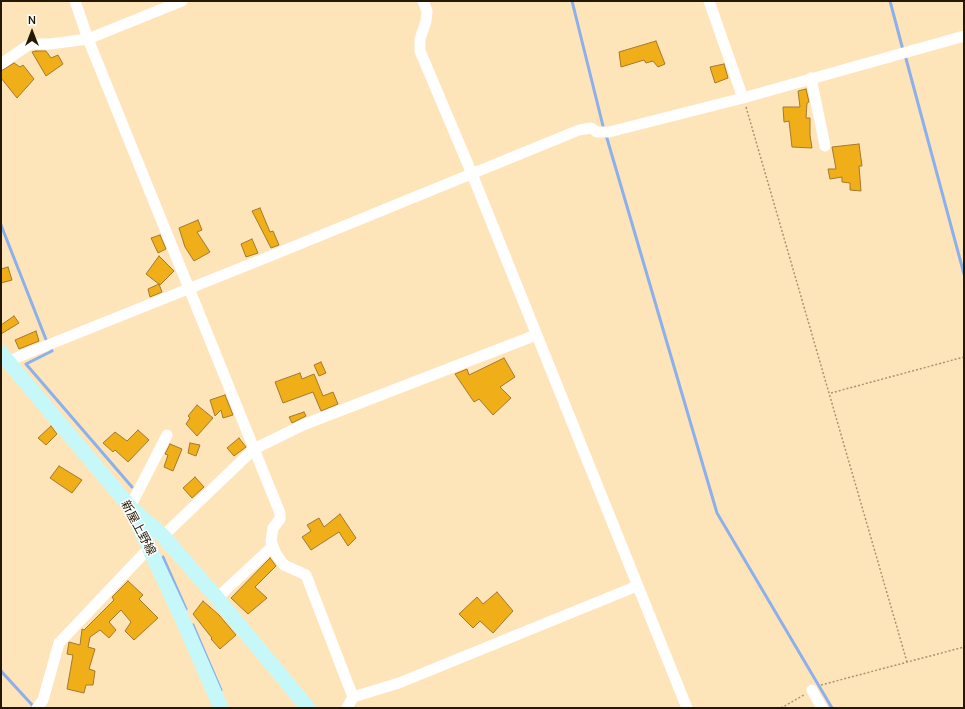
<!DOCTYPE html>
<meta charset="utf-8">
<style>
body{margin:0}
#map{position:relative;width:965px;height:709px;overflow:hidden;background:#fee4b9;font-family:Manrope,sans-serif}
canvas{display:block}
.frame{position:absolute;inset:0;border:2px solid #241802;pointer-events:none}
.north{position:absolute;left:12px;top:12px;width:40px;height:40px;-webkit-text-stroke:3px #fff;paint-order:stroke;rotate:0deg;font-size:11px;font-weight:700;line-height:16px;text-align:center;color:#241802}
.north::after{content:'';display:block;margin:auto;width:14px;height:18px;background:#241802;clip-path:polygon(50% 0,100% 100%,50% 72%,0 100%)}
</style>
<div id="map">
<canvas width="965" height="709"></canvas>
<div class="frame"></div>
<div class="north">N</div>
</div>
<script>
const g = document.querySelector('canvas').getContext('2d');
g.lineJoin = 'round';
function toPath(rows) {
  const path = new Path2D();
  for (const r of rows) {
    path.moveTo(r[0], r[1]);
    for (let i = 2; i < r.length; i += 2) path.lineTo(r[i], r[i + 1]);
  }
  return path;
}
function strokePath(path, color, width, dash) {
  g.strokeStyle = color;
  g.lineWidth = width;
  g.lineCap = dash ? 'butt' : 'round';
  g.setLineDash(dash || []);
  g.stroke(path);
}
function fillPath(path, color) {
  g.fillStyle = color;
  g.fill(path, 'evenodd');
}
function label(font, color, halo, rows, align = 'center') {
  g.font = font + ' Manrope,"Noto Sans JP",sans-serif';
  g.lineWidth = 3;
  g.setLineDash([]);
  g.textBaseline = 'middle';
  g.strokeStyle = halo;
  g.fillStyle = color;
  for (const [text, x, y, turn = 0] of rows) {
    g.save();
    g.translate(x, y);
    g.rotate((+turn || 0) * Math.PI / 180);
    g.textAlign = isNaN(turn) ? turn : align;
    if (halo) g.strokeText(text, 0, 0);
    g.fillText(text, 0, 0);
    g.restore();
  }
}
strokePath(toPath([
 [572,1,604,130],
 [890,1,903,50],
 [905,55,964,274],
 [606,135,717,513,832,708],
 [1,225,47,342],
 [50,347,52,351,26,364,132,487],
 [163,557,186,609],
 [193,625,221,690],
 [1,671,34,707]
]), '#8cb0ec', 3);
const building = toPath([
 [656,41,665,64,658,67,653,61,646,63,644,60,621,67,619,52,656,41],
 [36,51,46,51,51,58,58,55,63,64,46,76,32,52,36,51],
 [14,63,20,67,23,65,34,79,17,98,1,78,1,71,14,63],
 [724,64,728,78,715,83,710,67,724,64],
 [806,89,809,102,807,103,806,118,810,118,810,135,812,148,792,147,789,121,784,122,783,107,800,107,798,91,806,89],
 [859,144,862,166,859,166,861,191,850,190,850,183,842,182,842,177,830,179,828,169,836,169,832,147,859,144],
 [260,208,270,232,273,231,279,245,271,248,252,211,260,208],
 [198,220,202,230,197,232,210,252,194,261,185,247,179,228,198,220],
 [160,235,166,249,158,253,151,238,160,235],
 [252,239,258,253,246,257,241,244,252,239],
 [159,256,174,271,160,285,146,274,159,256],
 [8,267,12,280,1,283,1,269,8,267],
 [159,284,162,292,150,297,148,289,159,284],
 [14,316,19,323,1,334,1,325,14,316],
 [36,331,39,341,19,349,15,340,36,331],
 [504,358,515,377,500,387,511,398,493,415,479,399,474,402,455,374,467,369,469,375,504,358],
 [321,362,326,373,319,376,314,365,321,362],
 [300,373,302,379,314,374,323,396,333,392,338,404,321,411,313,392,283,403,275,382,300,373],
 [225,395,233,415,223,418,221,410,215,416,210,400,225,395],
 [197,405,213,418,197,436,186,424,190,418,188,416,197,405],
 [304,412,306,416,292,423,289,417,304,412],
 [51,426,57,434,46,445,38,438,51,426],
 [138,430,149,440,128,462,115,450,113,452,103,443,115,432,127,441,138,430],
 [239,438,246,447,234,456,227,448,239,438],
 [190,443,200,445,196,456,188,453,190,443],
 [170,444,182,449,173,471,164,467,168,455,165,454,170,444],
 [59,466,82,480,72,493,50,478,59,466],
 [195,477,204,487,192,498,183,488,195,477],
 [340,514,356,538,348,546,339,532,311,550,302,537,311,531,307,525,319,518,324,527,340,514],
 [270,558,276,566,255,587,267,598,248,614,231,598,270,558],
 [128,581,143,595,139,599,158,618,134,640,125,631,131,622,121,610,109,622,116,630,109,638,100,630,90,637,88,647,95,649,89,669,95,671,93,685,86,685,84,693,67,689,73,655,67,654,69,642,80,645,82,629,84,630,114,600,112,597,128,581],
 [497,592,513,611,493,633,480,621,473,628,459,614,477,597,483,604,497,592],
 [203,601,219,615,236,635,220,649,211,639,212,638,193,614,203,601]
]);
fillPath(building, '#f0ae19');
strokePath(building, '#a27a2e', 1);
strokePath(toPath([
 [746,107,907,662],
 [831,393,964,357],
 [821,685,964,647],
 [781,708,804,695]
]), '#a99472', 1.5, [2, 2]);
strokePath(toPath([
 [75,1,88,39,280,513,280,519,273,528,271,541,276,554,284,565,306,575,353,697,347,708],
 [423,1,427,11,426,21,420,39,420,51,472,174,687,708],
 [709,1,743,98],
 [1,64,30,44,50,44,88,39,182,1],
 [811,78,825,146],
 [9,362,18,357,268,257,579,130,591,128,597,132,609,132,743,98,964,36],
 [130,507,167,435],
 [163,536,254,449,303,425,536,335],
 [217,598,273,546],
 [812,690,822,708],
 [353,697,399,683,637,586],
 [37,708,43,700,59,643,150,547]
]), '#fff', 11);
strokePath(toPath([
 [1,353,130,507,180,614,221,708],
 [135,511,163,536,217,598,308,708]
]), '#c6f8fa', 15);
label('12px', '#241802', '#fff', [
 ["新屋上野線",138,528,62]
]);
</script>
